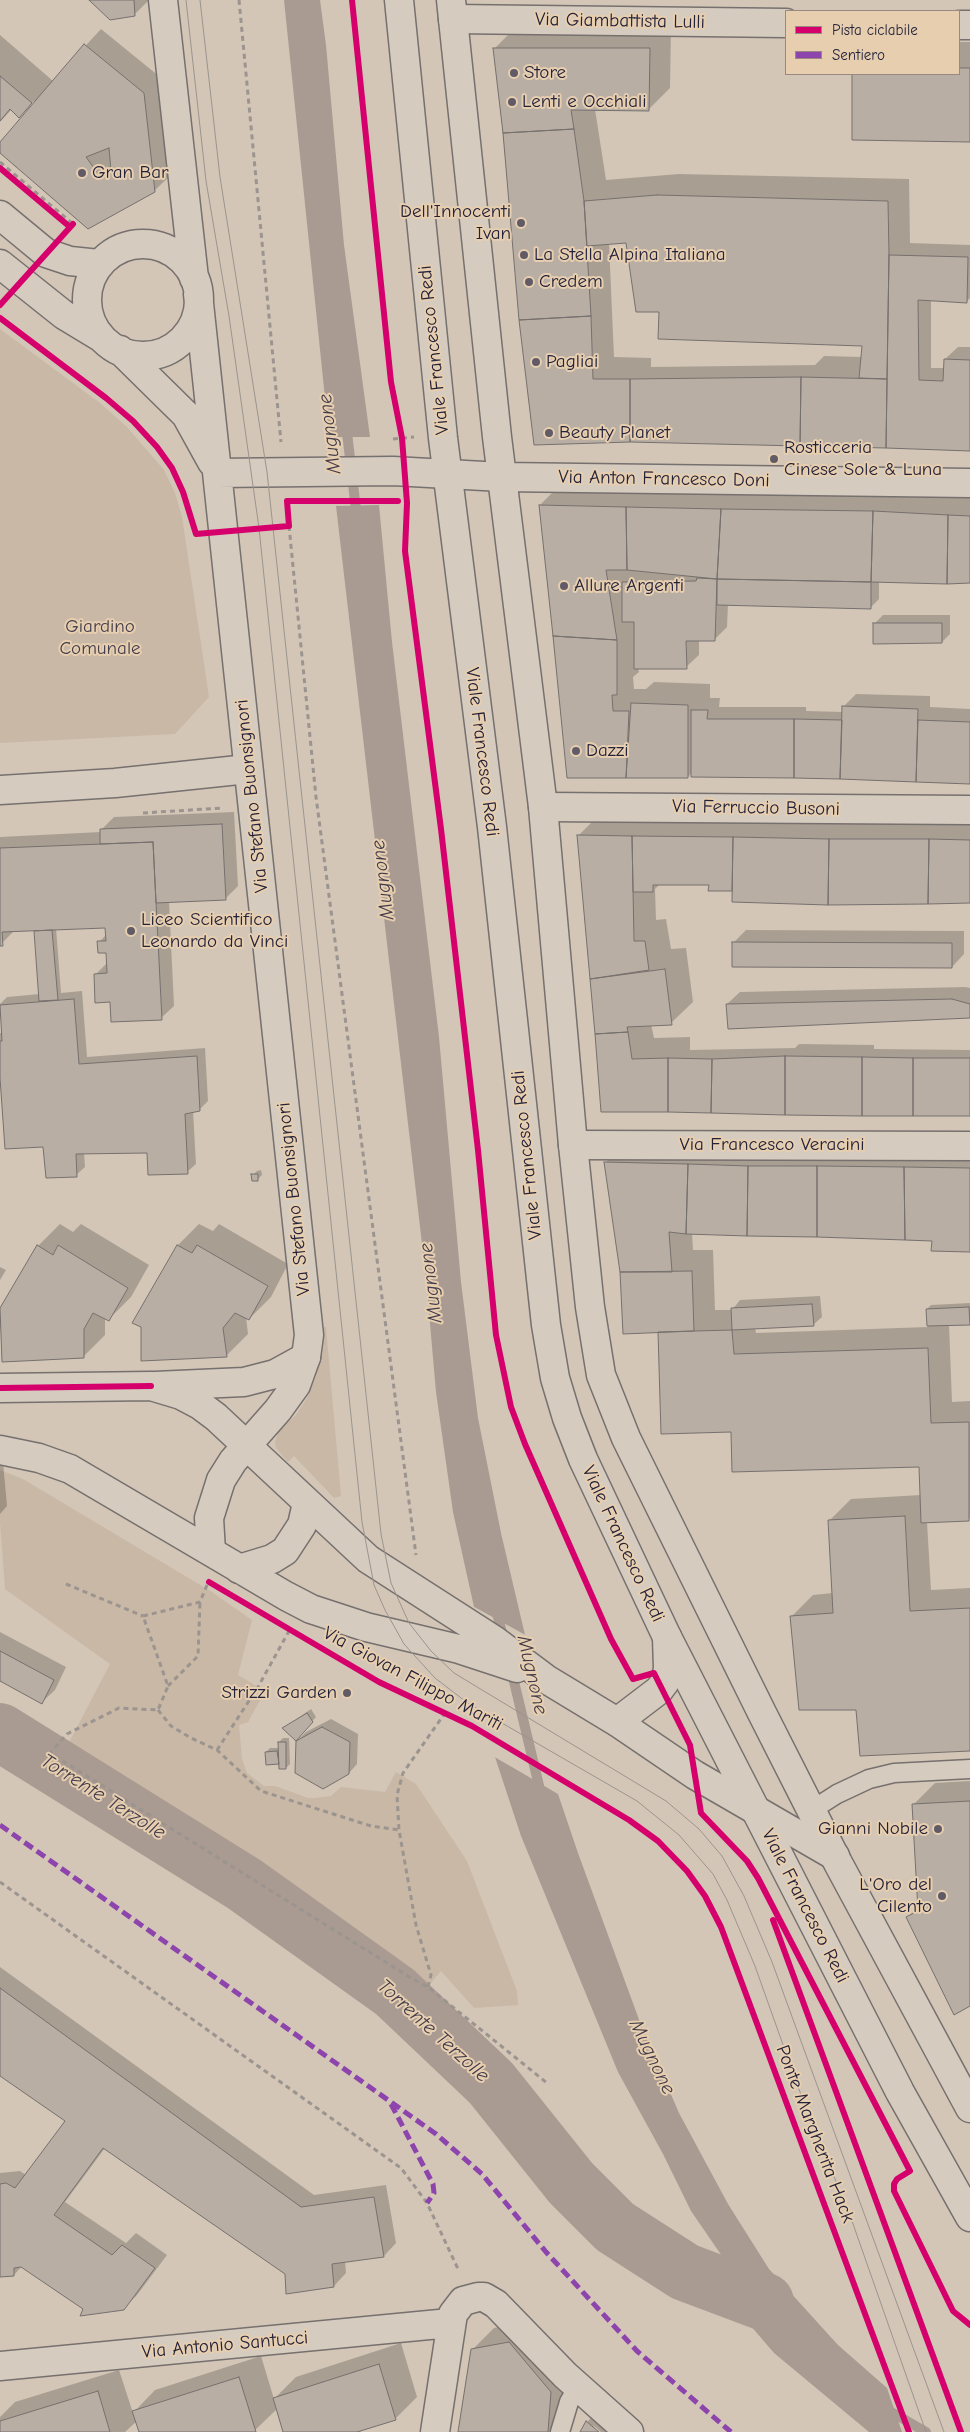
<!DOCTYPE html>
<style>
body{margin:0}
#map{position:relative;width:970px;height:2432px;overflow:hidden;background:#d3c6b6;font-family:"Comic Neue",sans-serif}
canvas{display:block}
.legend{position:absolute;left:785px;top:10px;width:175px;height:65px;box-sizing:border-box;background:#e7ceaf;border:1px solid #988981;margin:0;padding:6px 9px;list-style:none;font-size:15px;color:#22223b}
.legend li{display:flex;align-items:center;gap:10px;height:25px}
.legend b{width:25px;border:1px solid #988981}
</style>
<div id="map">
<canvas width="970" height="2432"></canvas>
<ul class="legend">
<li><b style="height:6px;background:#d6006c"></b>Pista ciclabile</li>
<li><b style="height:6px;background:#8e44ad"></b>Sentiero</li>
</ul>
</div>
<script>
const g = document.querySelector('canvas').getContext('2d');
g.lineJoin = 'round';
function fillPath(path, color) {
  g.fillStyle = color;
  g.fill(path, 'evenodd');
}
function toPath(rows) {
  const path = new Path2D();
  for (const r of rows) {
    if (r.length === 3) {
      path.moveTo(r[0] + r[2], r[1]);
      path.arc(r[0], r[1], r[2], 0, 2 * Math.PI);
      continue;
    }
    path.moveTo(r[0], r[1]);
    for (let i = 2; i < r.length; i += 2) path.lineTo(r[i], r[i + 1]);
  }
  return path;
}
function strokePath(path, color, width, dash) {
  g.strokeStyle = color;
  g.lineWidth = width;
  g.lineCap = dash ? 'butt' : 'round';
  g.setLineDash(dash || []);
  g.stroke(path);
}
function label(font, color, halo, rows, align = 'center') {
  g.font = font + ' "Comic Neue",sans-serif';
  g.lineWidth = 4;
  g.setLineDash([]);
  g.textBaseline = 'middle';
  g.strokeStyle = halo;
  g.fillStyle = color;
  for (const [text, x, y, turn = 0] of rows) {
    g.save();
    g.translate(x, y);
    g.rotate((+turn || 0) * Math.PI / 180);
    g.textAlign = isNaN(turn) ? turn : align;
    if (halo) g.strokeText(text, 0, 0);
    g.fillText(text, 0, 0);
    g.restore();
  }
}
fillPath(toPath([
 [0,329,100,403,127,427,164,470,175,493,182,517,209,697,175,734,0,743],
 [321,1327,326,1327,341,1496,334,1498,294,1456,288,1462,276,1448,275,1442,279,1430,296,1415,307,1398,316,1377],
 [0,1470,23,1479,212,1592,252,1620,238,1675,265,1691,248,1722,239,1725,242,1759,247,1773,264,1786,275,1786,308,1798,315,1798,331,1796,341,1787,385,1792,396,1772,416,1784,467,1861,517,1991,518,2005,474,2008,441,1971,420,1996,62,1756,110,1664,5,1589,0,1522]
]), '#c9b8a6');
fillPath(toPath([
 [284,0,320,0,326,45,344,245,370,437,329,437],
 [379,505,392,642,439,1037,461,1282,478,1418,501,1533,525,1635,474,1607,453,1512,436,1392,426,1278,336,506],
 [495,1757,558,1794,578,1853,641,2025,679,2113,728,2204,769,2269,838,2345,887,2388,902,2432,869,2432,774,2353,750,2325,724,2259,691,2211,663,2154,618,2072,521,1836]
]), '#aa9b92');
fillPath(toPath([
 [471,1604,474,1607,527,1636,524,1637,473,1609],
 [496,1755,560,1791,562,1795,493,1756]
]), '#d3c6b6');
fillPath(toPath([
 [91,0,149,0,135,14],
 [671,26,670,88,648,110,595,109,606,180,679,174,909,179,910,243,970,245,970,298,967,301,931,299,931,368,945,368,945,359,958,347,970,347,970,448,630,440,535,443,494,49,516,27],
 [627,241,660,311,864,345,862,357,824,356,815,365,651,367,651,358,614,357,609,243],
 [101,29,160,77,171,175,154,191,0,152,0,144,36,102,34,101,19,116,12,109,0,122,0,35,53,81],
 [959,42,970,42,970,140,853,139,853,74,959,74],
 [562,483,970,494,970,582,879,581,879,599,870,608,728,604,727,627,714,640,699,640,699,655,686,667,638,668,639,672,633,677,634,689,646,689,654,682,710,684,710,698,720,698,719,707,806,707,806,711,843,712,843,707,856,694,930,696,930,707,970,709,970,782,692,772,688,777,568,777,540,505],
 [883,615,950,615,950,634,942,642,874,624],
 [234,812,238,886,225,899,169,901,174,1006,161,1018,111,1000,95,975,108,962,107,951,99,942,107,934,106,926,56,928,61,993,82,991,87,1057,205,1048,208,1101,199,1110,193,1111,196,1164,187,1172,148,1152,84,1153,85,1167,76,1175,45,1146,0,1077,0,1033,2,1033,0,1004,7,997,40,994,35,929,15,930,0,945,0,837,101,832,101,830,114,817],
 [600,814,970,818,970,902,710,890,710,883,660,884,655,889,656,920,666,919,671,949,686,948,693,1002,671,1023,651,1024,654,1038,690,1037,690,1050,795,1048,799,1044,874,1045,874,1049,970,1050,970,1115,602,1111,578,836],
 [746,930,964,931,964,954,952,967,733,943],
 [965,987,970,988,970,1017,727,1004,740,992],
 [627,1141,970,1156,970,1251,934,1240,692,1233,693,1250,713,1250,715,1310,732,1310,740,1300,820,1296,822,1317,813,1325,755,1328,756,1333,928,1327,927,1309,931,1305,970,1303,970,1323,949,1324,952,1402,970,1401,970,1518,927,1522,931,1590,970,1588,970,1750,857,1708,792,1616,813,1595,833,1593,829,1521,851,1499,921,1495,920,1466,732,1431,659,1331,621,1272,605,1163],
 [261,1170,262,1175,258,1179,253,1175,257,1171],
 [60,1224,73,1232,81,1224,149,1265,131,1297,109,1319,105,1317,105,1335,83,1357,0,1328,0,1311,38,1246],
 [199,1224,213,1231,219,1224,288,1264,271,1297,249,1319,246,1317,248,1334,226,1356,133,1323,178,1245],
 [0,1267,6,1270,0,1280],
 [0,1462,3,1462,7,1506,0,1514],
 [0,1632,66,1667,55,1690,42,1702,0,1679],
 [311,1709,316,1717,296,1739,284,1728],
 [331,1719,358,1734,357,1764,349,1773,297,1741,306,1732],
 [283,1738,289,1738,290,1764,286,1768,266,1752,270,1748,279,1748,279,1742],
 [970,1781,970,2005,908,1917,919,1906,913,1805,935,1783],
 [0,1967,314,2195,386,2185,396,2243,384,2256,345,2261,346,2273,334,2286,286,2274,105,2148,65,2202,126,2243,136,2233,167,2255,137,2295,124,2308,84,2309,22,2266,14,2275,0,2275,0,2173,20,2171,26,2175,66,2120,0,2074],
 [531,2321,573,2370,567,2432,459,2432,472,2350,494,2328],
 [401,2343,417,2397,396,2418,365,2428,360,2432,284,2432,277,2409,253,2432,140,2432,137,2421,125,2432,0,2432,0,2417,15,2402,119,2370,133,2413,155,2390,261,2356,274,2399,296,2377],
 [609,2400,645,2432,601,2432,593,2425,597,2432,581,2432,587,2422]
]), '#0003');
strokePath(toPath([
 [346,424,357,518],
 [496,1609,504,1641],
 [511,1669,541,1794],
 [886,2409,926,2432]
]), '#aa9b92', 10);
strokePath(toPath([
 [0,1732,244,1884,395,1992,491,2083,571,2183,615,2227,685,2272,765,2302]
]), '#aa9b92', 58);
const building = toPath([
 [89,0,134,0,135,16,110,20,89,0],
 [84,44,144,93,155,192,88,229,0,153,0,142,84,44],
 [109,148,111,171,99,175,86,157,109,148],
 [493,48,650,48,649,111,571,110,574,129,503,133,493,48],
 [959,68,970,68,970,142,852,140,852,74,959,74,959,68],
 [0,76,32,103,19,118,10,109,0,121,0,76],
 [574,129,584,201,591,316,519,320,503,133,574,129],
 [657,195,888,201,889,255,887,379,859,378,862,346,658,339,659,312,636,312,626,243,587,246,584,201,657,195],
 [889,255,968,257,967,303,918,300,919,380,943,381,944,359,970,360,970,451,886,448,889,255],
 [591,316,593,379,630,379,630,442,534,445,519,320,591,316],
 [801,377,887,379,886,448,800,446,801,377],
 [801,377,800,446,630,442,630,379,801,377],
 [539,505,626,507,627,570,606,570,617,640,553,636,539,505],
 [626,507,721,509,717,579,627,570,626,507],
 [721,509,873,511,871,582,717,579,721,509],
 [873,511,948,515,947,584,871,582,873,511],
 [948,515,970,516,970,583,947,584,948,515],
 [697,578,717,579,715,641,686,641,687,669,634,669,634,622,622,622,622,582,696,581,697,578],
 [717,579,871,582,871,609,717,605,717,579],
 [873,623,942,623,942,643,873,644,873,623],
 [553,636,617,640,617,695,612,695,613,711,629,711,626,778,567,778,553,636],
 [631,703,688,705,688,778,626,778,631,703],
 [842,706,918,709,916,782,840,779,842,706],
 [691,710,708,710,707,719,794,719,794,778,691,777,691,710],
 [794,719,842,720,840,779,794,778,794,719],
 [918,720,970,722,970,784,916,782,918,720],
 [222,824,226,900,156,903,153,842,100,844,100,829,222,824],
 [577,835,632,836,634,941,645,941,649,970,590,979,577,835],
 [632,836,733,837,732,891,708,891,709,885,653,885,653,892,633,892,632,836],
 [733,837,829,839,828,905,732,902,733,837],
 [829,839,929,839,928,904,828,905,829,839],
 [929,839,970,840,970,903,928,904,929,839],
 [153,842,162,1020,111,1022,110,1002,95,1003,94,974,107,973,106,953,98,953,97,941,106,941,105,928,2,932,3,946,0,946,0,848,153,842],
 [52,930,58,1000,39,1001,34,931,52,930],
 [732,942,952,943,952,968,732,967,732,942],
 [665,969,672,1025,627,1027,628,1032,595,1034,590,979,665,969],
 [74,999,79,1064,197,1056,200,1111,185,1114,188,1174,148,1175,147,1153,76,1154,77,1177,46,1178,43,1147,5,1149,0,1078,0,1041,2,1041,0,1005,74,999],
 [952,999,970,1004,970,1018,728,1029,726,1004,952,999],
 [628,1032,632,1059,668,1058,668,1112,601,1112,595,1034,628,1032],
 [785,1056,785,1115,711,1113,712,1059,785,1056],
 [785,1056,862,1057,862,1116,785,1115,785,1056],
 [862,1057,913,1058,913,1116,862,1116,862,1057],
 [668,1058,712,1059,711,1113,668,1112,668,1058],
 [913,1058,970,1058,970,1116,913,1116,913,1058],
 [604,1162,688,1164,686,1234,669,1232,672,1272,620,1272,604,1162],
 [688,1164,748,1166,747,1236,686,1234,688,1164],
 [748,1166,817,1166,817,1237,747,1236,748,1166],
 [817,1166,904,1167,905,1240,817,1237,817,1166],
 [904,1167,970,1168,970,1252,931,1251,932,1241,905,1240,904,1167],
 [251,1174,258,1174,258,1181,252,1181,251,1174],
 [37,1245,53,1255,58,1245,128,1288,109,1321,93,1313,84,1329,84,1358,2,1362,0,1308,37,1245],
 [177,1245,192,1253,197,1245,268,1286,249,1320,235,1313,223,1328,227,1357,141,1361,141,1327,132,1323,177,1245],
 [692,1271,694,1331,623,1334,620,1272,692,1271],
 [812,1304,814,1326,732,1330,731,1308,812,1304],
 [969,1307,970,1325,927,1326,926,1309,969,1307],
 [732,1330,734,1354,928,1348,931,1423,969,1422,969,1521,921,1523,919,1467,732,1472,731,1432,661,1434,658,1332,732,1330],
 [905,1516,910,1611,970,1608,970,1751,860,1756,856,1710,799,1710,790,1616,833,1613,828,1520,905,1516],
 [0,1651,54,1680,42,1704,0,1681,0,1651],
 [307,1713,313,1722,296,1741,282,1728,307,1713],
 [322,1727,350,1742,349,1774,323,1789,295,1773,296,1741,322,1727],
 [278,1742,286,1742,286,1769,279,1769,278,1742],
 [277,1751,279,1764,266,1765,265,1752,277,1751],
 [970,1801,970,2006,954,2015,906,1917,918,1911,912,1804,970,1801],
 [0,1988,301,2207,374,2197,384,2257,332,2264,334,2287,286,2294,285,2274,103,2148,54,2215,112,2255,122,2245,155,2268,124,2310,80,2316,83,2309,21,2267,14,2268,14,2276,0,2277,0,2184,6,2183,15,2188,65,2121,0,2076,0,1988],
 [509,2342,551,2392,548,2432,458,2432,471,2349,509,2342],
 [379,2364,396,2420,357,2432,283,2432,273,2398,379,2364],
 [239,2377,256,2432,139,2432,132,2411,239,2377],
 [98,2391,110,2432,0,2432,0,2421,98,2391],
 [586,2421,599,2432,580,2432,586,2421]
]);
fillPath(building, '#b8aea4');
strokePath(building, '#76706e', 1);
const lane = toPath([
 [812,1810,837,1794,869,1779,894,1773,970,1769],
 [560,2432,569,2402,578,2387]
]);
const street = toPath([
 [453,19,786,23],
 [959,25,970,25],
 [0,790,115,783,248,769],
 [543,807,970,810],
 [573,1145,970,1146],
 [155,1386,244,1382,275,1374,306,1357],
 [0,2366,450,2323],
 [435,2432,453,2314,463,2301,478,2297,484,2297,496,2304,565,2375,629,2432]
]);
const secondary = toPath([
 [163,0,194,278],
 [0,215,46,253,70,261,99,264],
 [143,300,56],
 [0,264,64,315,102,338],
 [198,294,309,1335,306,1357,296,1385,278,1410,233,1461,221,1480,209,1518,211,1551],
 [120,350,186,415,212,462],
 [218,473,393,471,502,477,970,483],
 [0,1388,151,1386,181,1395,200,1405,216,1417,368,1559,494,1640,546,1679,617,1722,695,1775,835,1856],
 [0,1450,39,1458,70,1469,286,1596,311,1609,366,1627,459,1649,517,1668],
 [239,1569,272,1559,285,1551,302,1525,307,1503],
 [617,1722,659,1690,665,1682,668,1669,667,1637]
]);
const primary = toPath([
 [399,0,443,438,492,827,546,1325,555,1378,567,1418,583,1459,667,1637,900,2092,970,2217],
 [451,0,497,437,543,807,573,1145,590,1307,601,1375,626,1438,762,1713,838,1863,970,2108]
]);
strokePath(lane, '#76706e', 21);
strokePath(street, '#76706e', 31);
strokePath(secondary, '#76706e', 31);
strokePath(primary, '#76706e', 31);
strokePath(toPath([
 [239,0,281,442],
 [0,162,73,224],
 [393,439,414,437],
 [289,526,316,797,416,1555],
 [143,813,222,808],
 [66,1584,143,1616],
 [207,1585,200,1602,143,1616,168,1686,158,1710,119,1708,67,1734,50,1753,411,1978,428,1987,547,2083],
 [168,1686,198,1656,200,1602],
 [158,1710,171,1726,191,1738,217,1750,261,1791,371,1826,399,1830],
 [217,1750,258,1687,289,1631],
 [0,1882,401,2168,427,2203,459,2271],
 [428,1987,431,1975,416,1925,399,1830,397,1795,403,1773,445,1713]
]), '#9b948f', 3, [5, 4]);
strokePath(lane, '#d5cbbf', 18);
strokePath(street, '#d5cbbf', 28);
strokePath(secondary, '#d5cbbf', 28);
strokePath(primary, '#d5cbbf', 28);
strokePath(toPath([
 [186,0,206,181,229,316,259,528,362,1522,374,1585,385,1610,404,1644,435,1678,469,1704,637,1801,679,1835,713,1874,727,1900,755,1966,798,2087,852,2221,926,2432],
 [200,0,220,177,267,472,381,1534,391,1583,409,1623,431,1651,454,1673,666,1801,699,1829,722,1856,744,1896,772,1962,944,2432]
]), '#9b948f', 1);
strokePath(toPath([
 [0,1825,436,2134,482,2174,546,2252,637,2351,731,2432],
 [391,2104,433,2184,434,2193,427,2203]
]), '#8e44ad', 5, [10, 5]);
strokePath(toPath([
 [352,0,391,382,402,438,407,503,405,551,441,829,478,1150,496,1335,511,1407,525,1444,611,1639,633,1679,654,1673,690,1745,701,1813,747,1861,758,1878,910,2171,897,2179,894,2184,894,2191,953,2311,970,2325],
 [0,168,70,227],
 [0,305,73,224],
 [0,318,106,398,133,421,157,447,172,468,183,492,196,534,289,526,287,501,398,501],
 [0,1388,151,1386],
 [209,1582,379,1682,472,1726,629,1820,658,1841,687,1871,705,1896,721,1927,909,2432],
 [773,1920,961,2432]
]), '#d6006c', 6);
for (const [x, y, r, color] of [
 [514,73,5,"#605b66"],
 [512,102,5,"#605b66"],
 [82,173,5,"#605b66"],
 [521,223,5,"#605b66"],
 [524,255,5,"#605b66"],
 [529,282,5,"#605b66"],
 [536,362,5,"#605b66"],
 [549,433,5,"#605b66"],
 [774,459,5,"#605b66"],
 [564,586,5,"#605b66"],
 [576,751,5,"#605b66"],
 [131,931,5,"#605b66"],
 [347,1693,5,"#605b66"],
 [938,1829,5,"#605b66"],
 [942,1896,5,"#605b66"]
]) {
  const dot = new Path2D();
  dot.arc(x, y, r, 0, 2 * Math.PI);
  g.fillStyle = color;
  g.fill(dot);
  strokePath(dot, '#e7ceaf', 2);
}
label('19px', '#22223b', '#e7ceaf', [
 ["Via Giambattista Lulli",620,21,1],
 ["Viale Francesco Redi",434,350,-96],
 ["Via Anton Francesco Doni",664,479,1],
 ["Viale Francesco Redi",482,752,83],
 ["Via Stefano Buonsignori",252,796,-96],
 ["Via Ferruccio Busoni",756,808,1],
 ["Via Francesco Veracini",772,1145],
 ["Viale Francesco Redi",527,1155,-96],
 ["Via Stefano Buonsignori",294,1199,-96],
 ["Viale Francesco Redi",623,1544,65],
 ["Via Giovan Filippo Mariti",413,1679,28],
 ["Viale Francesco Redi",805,1906,63],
 ["Ponte Margherita Hack",815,2134,69],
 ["Via Antonio Santucci",225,2345,-5]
]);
label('19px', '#22223b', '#e7ceaf', [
 ["Store",524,73],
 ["Lenti e Occhiali",522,102],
 ["Gran Bar",92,173],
 ["Dell'Innocenti",511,212,"right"],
 ["Ivan",511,234,"right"],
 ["La Stella Alpina Italiana",534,255],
 ["Credem",539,282],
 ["Pagliai",546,362],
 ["Beauty Planet",559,433],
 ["Rosticceria",784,448],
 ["Cinese Sole & Luna",784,470],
 ["Allure Argenti",574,586],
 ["Dazzi",586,751],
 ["Liceo Scientifico",141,920],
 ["Leonardo da Vinci",141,942],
 ["Strizzi Garden",337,1693,"right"],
 ["Gianni Nobile",928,1829,"right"],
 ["L'Oro del",932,1885,"right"],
 ["Cilento",932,1907,"right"]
], 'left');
label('19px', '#423e4e', '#e7ceaf', [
 ["Giardino",100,627],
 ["Comunale",100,649]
]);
label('italic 20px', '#403c4d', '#e7ceaf', [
 ["Mugnone",330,434,-97],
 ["Mugnone",383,880,-97],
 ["Mugnone",431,1283,-97],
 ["Mugnone",532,1675,77],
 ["Torrente Terzolle",103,1797,32],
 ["Torrente Terzolle",433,2031,42],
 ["Mugnone",652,2057,64]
]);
</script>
